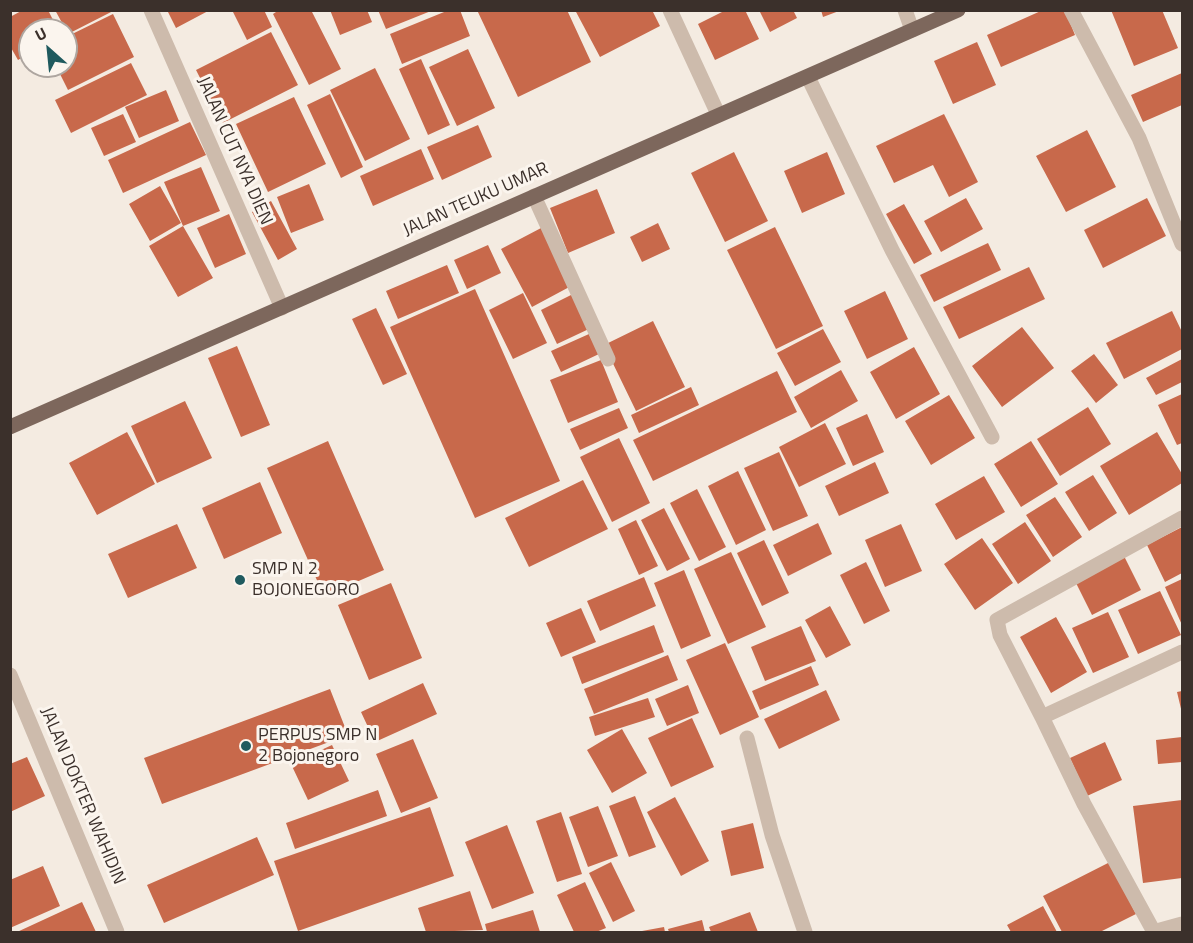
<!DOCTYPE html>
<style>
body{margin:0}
#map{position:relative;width:1193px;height:943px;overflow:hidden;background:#f4ebe1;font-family:"Titillium Web",sans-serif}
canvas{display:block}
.frame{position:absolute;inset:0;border:12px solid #3b302b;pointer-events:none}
.north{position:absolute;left:18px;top:18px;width:60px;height:60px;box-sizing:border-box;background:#fbf5ee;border:2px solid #aea6a0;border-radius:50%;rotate:333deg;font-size:16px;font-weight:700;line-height:24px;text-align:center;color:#3b302b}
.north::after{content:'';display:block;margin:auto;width:21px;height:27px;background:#1f5a5e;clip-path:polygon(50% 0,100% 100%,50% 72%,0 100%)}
</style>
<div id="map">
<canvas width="1193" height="943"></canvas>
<div class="frame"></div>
<div class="north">U</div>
</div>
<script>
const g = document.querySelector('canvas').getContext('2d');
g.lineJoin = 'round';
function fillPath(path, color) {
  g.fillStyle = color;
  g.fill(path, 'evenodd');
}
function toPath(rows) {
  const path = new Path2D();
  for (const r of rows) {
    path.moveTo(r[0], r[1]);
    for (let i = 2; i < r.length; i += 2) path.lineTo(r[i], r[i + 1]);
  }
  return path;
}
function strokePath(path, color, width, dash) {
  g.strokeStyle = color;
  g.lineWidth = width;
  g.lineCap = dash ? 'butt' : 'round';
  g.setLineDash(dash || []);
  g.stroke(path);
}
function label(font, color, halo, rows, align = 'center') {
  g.font = font + ' "Titillium Web",sans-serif';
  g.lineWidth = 6;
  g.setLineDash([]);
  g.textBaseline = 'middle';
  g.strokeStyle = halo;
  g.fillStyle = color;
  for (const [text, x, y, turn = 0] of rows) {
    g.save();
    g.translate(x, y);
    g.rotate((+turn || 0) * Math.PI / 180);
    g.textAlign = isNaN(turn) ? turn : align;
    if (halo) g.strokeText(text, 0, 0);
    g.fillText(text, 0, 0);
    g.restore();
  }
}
fillPath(toPath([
 [23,10,48,10,58,30,30,30,30,53,18,60,10,46,10,17],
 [55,10,115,10,66,35,66,30],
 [167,10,210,10,176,28],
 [232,10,264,10,272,27,247,40],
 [279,10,311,10,341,69,309,85,273,14],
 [330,10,367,10,372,22,340,35],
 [378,10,431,10,431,11,386,29],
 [449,10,460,10,470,36,402,64,390,34],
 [477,10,567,10,591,62,518,97],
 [575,10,652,10,660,26,600,57],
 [726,10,745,10,759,39,715,60,698,24],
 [759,10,793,10,797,18,770,32],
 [821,10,839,10,839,11,823,17],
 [1043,10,1065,10,1075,35,1001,67,987,35],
 [1111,10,1162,10,1178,48,1134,66],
 [113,14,134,57,68,90,56,66,66,66,66,37],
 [271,32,298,85,223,123,196,70],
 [977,42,996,85,953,104,934,61],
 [468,49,495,108,457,126,429,67],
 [421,59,450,125,428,135,399,69],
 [131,63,147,95,71,133,55,100],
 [375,68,410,139,365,161,330,90],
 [1182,73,1182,105,1143,122,1131,95],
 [166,90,179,121,139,138,125,107],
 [330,94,363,167,341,178,307,105],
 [294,97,326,164,268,192,236,124],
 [123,114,136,142,104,156,91,128],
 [944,114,978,182,949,197,933,165,894,183,876,146],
 [190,122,206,155,123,193,108,160],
 [478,125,492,157,442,180,427,147],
 [1087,130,1116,187,1066,212,1036,156],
 [421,149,434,179,373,206,360,176],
 [734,152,768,221,725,242,691,173],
 [827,152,845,194,802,213,784,171],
 [201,167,220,211,183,226,164,182],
 [309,184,324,220,291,233,277,197],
 [160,186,181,223,150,241,129,204],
 [597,189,615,233,568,253,550,208],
 [966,198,983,229,941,252,924,221],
 [1147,198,1166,236,1103,268,1084,230],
 [271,201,297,249,278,260,252,212],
 [904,204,932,254,914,264,886,214],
 [229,214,246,254,215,268,197,228],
 [658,223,670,249,642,262,630,237],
 [183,226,213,278,178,297,149,246],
 [543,227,573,285,532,307,501,249],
 [775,227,823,326,776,349,727,250],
 [988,243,1001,270,934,302,920,275],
 [488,245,501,273,467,289,454,260],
 [447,265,459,293,398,319,386,291],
 [1029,267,1045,299,959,339,943,307],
 [475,289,560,481,475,518,390,327],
 [885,291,908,339,867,359,844,311],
 [523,293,547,343,513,359,489,310],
 [575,293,591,328,557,344,541,310],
 [376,308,407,374,383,385,352,319],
 [1172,311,1182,332,1182,349,1124,379,1106,343],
 [653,321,685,387,636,411,604,345],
 [1022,327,1054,368,1002,407,972,366],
 [823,329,841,362,795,386,777,353],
 [589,334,599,354,561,372,551,351],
 [237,346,270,425,241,437,208,358],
 [914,347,940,394,896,419,870,372],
 [1094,354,1118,385,1096,403,1071,371],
 [1182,359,1182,382,1156,395,1146,378],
 [601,360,618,402,568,423,550,380],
 [841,370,858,401,811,428,794,397],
 [777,371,797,412,653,481,633,440],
 [691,387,699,405,639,433,631,415],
 [1182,394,1182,443,1177,445,1158,405],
 [949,395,975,438,931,465,905,421],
 [185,401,212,458,157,483,131,426],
 [1088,407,1111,444,1060,476,1037,439],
 [619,408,628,428,580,450,570,429],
 [867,414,884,452,853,466,836,428],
 [825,423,846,464,799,487,779,447],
 [127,432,155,484,97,515,69,463],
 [1157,432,1182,474,1182,483,1129,515,1100,466],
 [619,438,650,503,612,522,580,457],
 [328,441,384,570,324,596,267,468],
 [1031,441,1058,484,1021,507,994,464],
 [779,452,808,516,773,531,744,468],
 [875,462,889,493,839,516,825,486],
 [738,471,766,530,736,545,708,486],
 [1093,475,1117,513,1089,531,1065,492],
 [984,476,1005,512,956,540,935,504],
 [583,480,608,529,529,567,505,518],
 [260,482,282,533,224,559,202,508],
 [697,489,726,547,699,561,670,503],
 [1055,497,1082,537,1053,557,1026,515],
 [664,508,690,559,667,571,641,520],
 [636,520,658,566,639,575,618,529],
 [1025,522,1051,561,1018,584,992,544],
 [818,523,832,554,788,576,773,545],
 [177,524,197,568,128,598,108,554],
 [901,524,922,571,885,587,865,540],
 [1182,527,1182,573,1165,582,1147,545],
 [982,538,1013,583,975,610,944,564],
 [764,540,789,593,762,606,737,553],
 [731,552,766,627,728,644,694,569],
 [1124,556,1141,590,1092,615,1075,581],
 [866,562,890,611,864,624,840,575],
 [684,570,711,636,681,649,654,583],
 [644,577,656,606,600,631,587,601],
 [1182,579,1182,625,1165,587],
 [391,583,422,658,369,680,338,605],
 [1160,591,1181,635,1138,654,1118,610],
 [830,606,851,645,826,658,805,620],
 [581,608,596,642,561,657,546,623],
 [1108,612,1129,657,1093,673,1072,628],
 [1056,617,1087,672,1051,693,1020,637],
 [654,625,664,652,582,684,572,657],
 [801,626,816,661,765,681,751,647],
 [725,643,759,717,720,735,686,660],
 [668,655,678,680,594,714,584,689],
 [811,666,819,685,760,710,752,691],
 [423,683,437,714,375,742,361,712],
 [688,685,699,713,667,726,655,699],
 [330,689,348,735,162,804,144,758],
 [826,690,840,720,779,749,764,719],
 [1182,691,1182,713,1177,692],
 [648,698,655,717,595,736,589,717],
 [692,718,714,767,671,787,648,738],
 [622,729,647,773,612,793,587,750],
 [1182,737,1182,762,1158,764,1156,740],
 [413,739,438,798,401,813,376,754],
 [1105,742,1122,780,1087,796,1070,758],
 [332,745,349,781,308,800,291,764],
 [27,757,45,796,10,812,10,764],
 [378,790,387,816,295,849,286,823],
 [635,796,656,847,629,857,609,806],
 [675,797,709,861,681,876,647,812],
 [1182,800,1182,878,1143,883,1133,806],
 [598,806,618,856,588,867,569,817],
 [430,807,454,876,298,931,274,861],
 [561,812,582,874,557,882,536,821],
 [753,823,764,868,731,876,721,831],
 [507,825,534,893,492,909,465,842],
 [257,837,274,875,164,923,147,885],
 [611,862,635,911,613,922,589,873],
 [1110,862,1136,914,1100,932,1062,932,1043,896],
 [43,866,60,906,10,928,10,880],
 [585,882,606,928,596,932,574,932,557,895],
 [470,891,483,930,426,932,418,908],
 [82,902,96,932,17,932],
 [1043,906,1057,932,1011,932,1007,925],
 [533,910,540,932,487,932,485,924],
 [750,912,758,932,711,932,709,927],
 [702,920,705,932,669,932,668,929],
 [664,927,665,932,642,932,642,931]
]), '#c8694b');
strokePath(toPath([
 [905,10,912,30]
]), '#cdbbac', 15);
strokePath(toPath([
 [151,10,282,308],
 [670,10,718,114],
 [1071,10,1139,138,1182,244],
 [808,77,892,250,992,437],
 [534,196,608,359],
 [1042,717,1000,635,997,620,1182,518],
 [747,738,772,835,805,932],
 [1153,932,1182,924],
 [1154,932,1084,804,1042,717,1182,652]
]), '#cdbbac', 15);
strokePath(toPath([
 [10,675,117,932]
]), '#cdbbac', 15);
strokePath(toPath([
 [10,427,958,10]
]), '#7d675c', 15);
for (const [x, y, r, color] of [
 [240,580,6,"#1f5a5e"],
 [246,746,6,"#1f5a5e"]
]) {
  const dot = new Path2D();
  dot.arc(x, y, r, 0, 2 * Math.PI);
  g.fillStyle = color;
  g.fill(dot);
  strokePath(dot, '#fbf5ee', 2);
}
label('18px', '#3b302b', '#fbf5ee', [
 ["JALAN CUT NYA DIEN",234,151,66],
 ["JALAN TEUKU UMAR",476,200,-24],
 ["JALAN DOKTER WAHIDIN",82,796,67]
]);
label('18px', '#3b302b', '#fbf5ee', [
 ["SMP N 2",252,570],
 ["BOJONEGORO",252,591],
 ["PERPUS SMP N",258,736],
 ["2 Bojonegoro",258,757]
], 'left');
</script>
